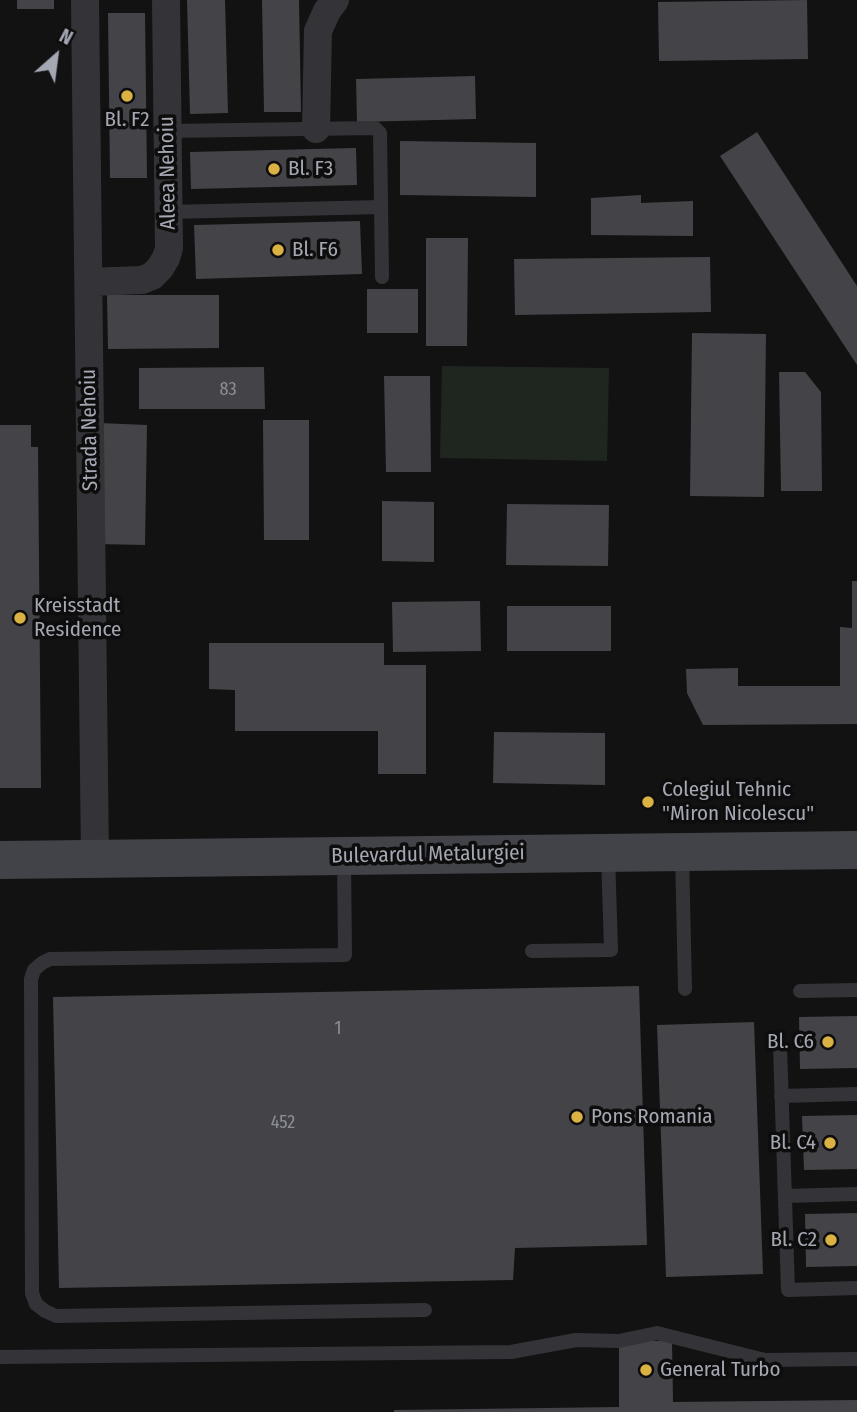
<!DOCTYPE html>
<style>
body{margin:0}
#map{position:relative;width:857px;height:1412px;overflow:hidden;background:#121213;font-family:"Fira Sans Condensed",sans-serif}
canvas{display:block}
.north{position:absolute;left:21px;top:21px;width:70px;height:70px;-webkit-text-stroke:5px #0d0d0e;paint-order:stroke;rotate:28deg;font-size:19px;font-weight:700;line-height:28px;text-align:center;color:#a5a8b2}
.north::after{content:'';display:block;margin:auto;width:24px;height:32px;background:#a5a8b2;clip-path:polygon(50% 0,100% 100%,50% 72%,0 100%)}
</style>
<div id="map">
<canvas width="857" height="1412"></canvas>
<div class="north">N</div>
</div>
<script>
const g = document.querySelector('canvas').getContext('2d');
g.lineJoin = 'round';
function fillPath(path, color) {
  g.fillStyle = color;
  g.fill(path, 'evenodd');
}
function toPath(rows) {
  const path = new Path2D();
  for (const r of rows) {
    path.moveTo(r[0], r[1]);
    for (let i = 2; i < r.length; i += 2) path.lineTo(r[i], r[i + 1]);
  }
  return path;
}
function strokePath(path, color, width, dash) {
  g.strokeStyle = color;
  g.lineWidth = width;
  g.lineCap = dash ? 'butt' : 'round';
  g.setLineDash(dash || []);
  g.stroke(path);
}
function label(font, color, halo, rows, align = 'center') {
  g.font = font + ' "Fira Sans Condensed",sans-serif';
  g.lineWidth = 7;
  g.setLineDash([]);
  g.textBaseline = 'middle';
  g.strokeStyle = halo;
  g.fillStyle = color;
  for (const [text, x, y, turn = 0] of rows) {
    g.save();
    g.translate(x, y);
    g.rotate((+turn || 0) * Math.PI / 180);
    g.textAlign = isNaN(turn) ? turn : align;
    if (halo) g.strokeText(text, 0, 0);
    g.fillText(text, 0, 0);
    g.restore();
  }
}
fillPath(toPath([
 [442,366,609,368,607,461,440,458]
]), '#1f2620');
fillPath(toPath([
 [17,0,54,0,54,9,17,9],
 [187,0,225,0,228,113,190,114],
 [262,0,299,0,301,112,264,112],
 [807,0,808,59,659,61,658,2],
 [108,13,145,13,147,178,110,178],
 [475,76,476,119,357,122,356,79],
 [757,132,857,286,857,365,720,156],
 [400,141,536,143,536,197,400,195],
 [356,148,357,185,191,189,190,152],
 [641,195,641,203,693,201,693,236,591,235,591,198],
 [360,221,362,274,196,279,194,225],
 [426,238,468,238,467,346,426,346],
 [710,257,711,312,515,315,514,259],
 [367,289,418,289,418,333,367,333],
 [107,295,219,295,219,348,108,349],
 [692,333,766,334,764,497,690,496],
 [264,367,265,409,139,409,139,368],
 [779,372,805,372,821,392,822,491,781,491],
 [384,376,430,376,431,472,386,472],
 [263,420,309,420,309,540,264,540],
 [99,423,147,425,145,545,97,544],
 [0,425,31,425,31,447,38,447,41,788,0,788],
 [382,501,434,502,434,562,382,561],
 [507,504,609,505,608,566,506,565],
 [852,581,857,581,857,724,703,725,687,693,686,669,738,668,738,686,840,686,840,627,852,628],
 [480,601,481,651,393,652,392,602],
 [507,606,611,606,611,651,507,651],
 [209,643,384,643,384,665,426,665,426,774,378,774,378,731,235,731,235,690,209,689],
 [494,732,605,733,605,785,493,783],
 [639,986,647,1245,515,1248,513,1280,59,1288,53,997],
 [857,1016,857,1068,800,1069,799,1017],
 [754,1022,763,1274,666,1277,657,1025],
 [857,1115,857,1169,804,1170,802,1116],
 [857,1213,857,1266,806,1267,805,1214],
 [619,1341,672,1341,673,1402,857,1400,857,1412,394,1412,394,1410,619,1407]
]), '#444448');
strokePath(toPath([
 [168,131,375,128,380,133,382,277],
 [169,212,381,207],
 [682,853,685,989],
 [344,858,345,955,50,959,42,963,34,970,31,979,32,1293,36,1304,45,1311,56,1316,425,1310],
 [532,951,611,950,608,854],
 [800,991,857,990],
 [780,1047,788,1290,857,1288],
 [781,1096,857,1094],
 [785,1196,857,1194],
 [0,1357,511,1352,576,1340,619,1341,657,1333,765,1360,857,1359]
]), '#343438', 14);
strokePath(toPath([
 [85,0,95,859],
 [316,129,318,31,327,11,335,0],
 [89,282,142,280,152,276,160,268,166,258,169,248,166,0]
]), '#343438', 28);
strokePath(toPath([
 [0,860,857,850]
]), '#424348', 38);
for (const [x, y, r, color] of [
 [127,96,7,"#dab143"],
 [274,169,7,"#dab143"],
 [278,250,7,"#dab143"],
 [20,618,7,"#dab143"],
 [648,802,7,"#dab143"],
 [828,1042,7,"#dab143"],
 [577,1117,7,"#dab143"],
 [830,1143,7,"#dab143"],
 [831,1240,7,"#dab143"],
 [646,1370,7,"#dab143"]
]) {
  const dot = new Path2D();
  dot.arc(x, y, r, 0, 2 * Math.PI);
  g.fillStyle = color;
  g.fill(dot);
  strokePath(dot, '#0d0d0e', 2.5);
}
label('18px', '#8d8f98', null, [
 ["83",228,390],
 ["1",338,1029],
 ["452",283,1123]
]);
label('21px', '#a5a8b2', '#0d0d0e', [
 ["Bl. F2",127,120,"center"],
 ["Bl. F3",288,169],
 ["Bl. F6",292,250],
 ["Kreisstadt",34,606],
 ["Residence",34,630],
 ["Colegiul Tehnic",662,790],
 ["\"Miron Nicolescu\"",662,814],
 ["Bl. C6",814,1042,"right"],
 ["Pons Romania",591,1117],
 ["Bl. C4",816,1143,"right"],
 ["Bl. C2",817,1240,"right"],
 ["General Turbo",660,1370]
], 'left');
label('21px', '#a5a8b2', '#0d0d0e', [
 ["Aleea Nehoiu",168,173,-91],
 ["Strada Nehoiu",90,430,-91],
 ["Bulevardul Metalurgiei",428,855,-1]
]);
</script>
